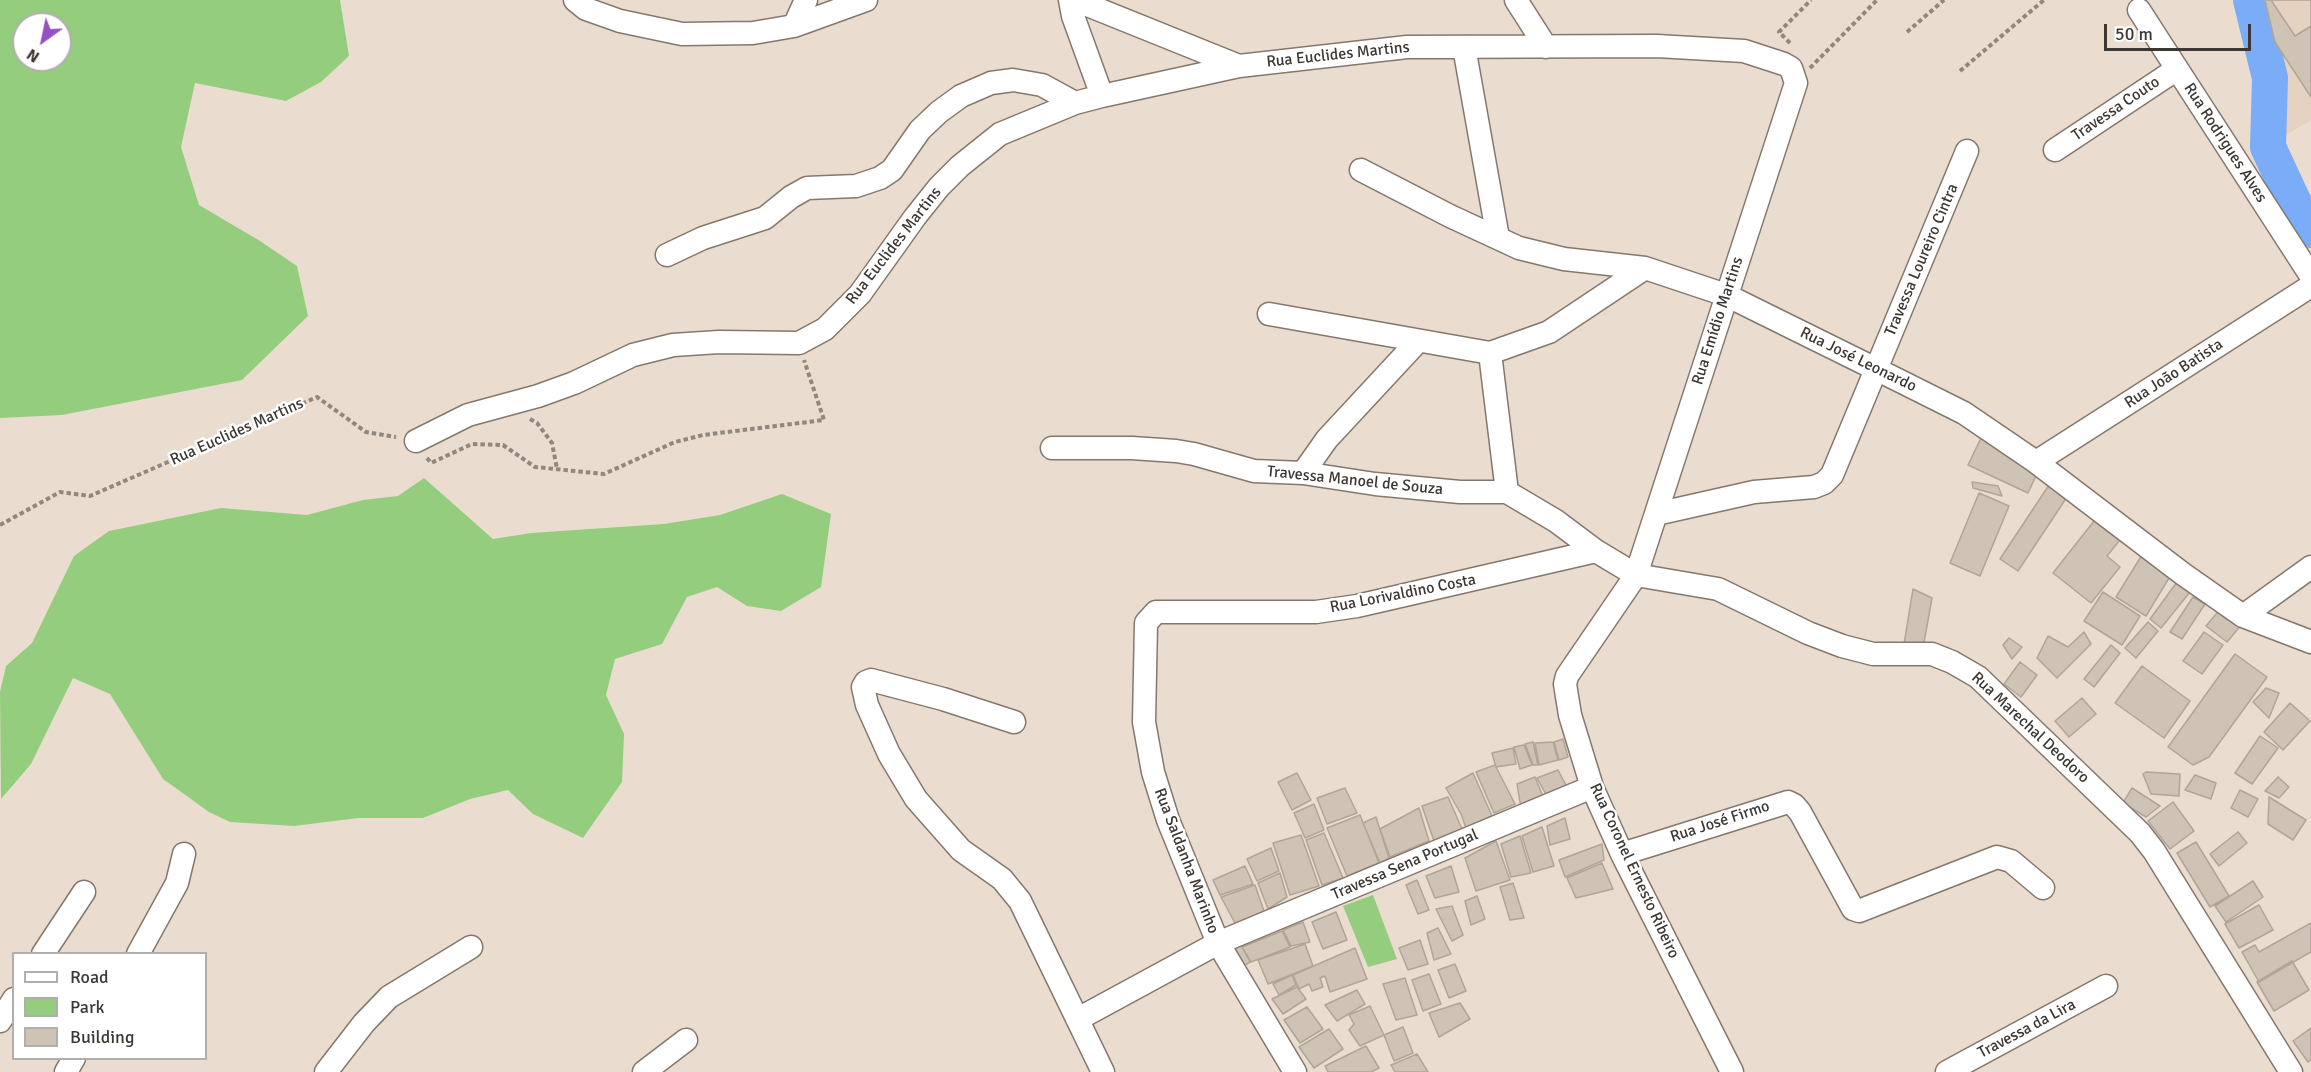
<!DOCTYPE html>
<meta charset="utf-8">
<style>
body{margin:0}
#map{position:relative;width:2311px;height:1072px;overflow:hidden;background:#eaddd0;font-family:Signika,sans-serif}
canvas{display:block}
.legend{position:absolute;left:12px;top:952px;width:195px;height:108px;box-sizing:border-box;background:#fff;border:2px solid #b1afad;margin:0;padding:8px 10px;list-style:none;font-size:18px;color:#3c3732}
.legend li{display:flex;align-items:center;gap:12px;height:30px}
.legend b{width:30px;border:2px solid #b1afad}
.north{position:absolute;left:12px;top:12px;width:60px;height:60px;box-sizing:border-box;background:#fff;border:2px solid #b1afad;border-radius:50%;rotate:213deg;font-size:16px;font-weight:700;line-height:24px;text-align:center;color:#3c3732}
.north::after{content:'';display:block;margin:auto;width:21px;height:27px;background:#9650c4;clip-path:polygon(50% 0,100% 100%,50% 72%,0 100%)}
.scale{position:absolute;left:2104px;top:24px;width:147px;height:27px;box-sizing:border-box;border:3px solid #3c3732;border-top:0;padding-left:8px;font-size:18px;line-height:21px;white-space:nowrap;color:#3c3732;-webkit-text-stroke:4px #fff;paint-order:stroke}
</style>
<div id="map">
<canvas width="2311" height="1072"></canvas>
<ul class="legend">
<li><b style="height:8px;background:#fff"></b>Road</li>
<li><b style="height:16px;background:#95cd7f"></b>Park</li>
<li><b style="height:16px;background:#cfc3b6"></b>Building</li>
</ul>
<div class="north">N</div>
<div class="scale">50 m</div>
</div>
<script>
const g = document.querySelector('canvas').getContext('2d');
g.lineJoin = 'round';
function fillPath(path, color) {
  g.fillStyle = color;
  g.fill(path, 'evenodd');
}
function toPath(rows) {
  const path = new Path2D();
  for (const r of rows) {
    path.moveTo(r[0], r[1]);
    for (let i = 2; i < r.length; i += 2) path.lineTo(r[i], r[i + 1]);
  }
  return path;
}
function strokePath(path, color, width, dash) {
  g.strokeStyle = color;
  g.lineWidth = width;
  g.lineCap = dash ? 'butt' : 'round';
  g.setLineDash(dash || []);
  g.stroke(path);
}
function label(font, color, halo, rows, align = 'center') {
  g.font = font + ' Signika,sans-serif';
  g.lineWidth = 5;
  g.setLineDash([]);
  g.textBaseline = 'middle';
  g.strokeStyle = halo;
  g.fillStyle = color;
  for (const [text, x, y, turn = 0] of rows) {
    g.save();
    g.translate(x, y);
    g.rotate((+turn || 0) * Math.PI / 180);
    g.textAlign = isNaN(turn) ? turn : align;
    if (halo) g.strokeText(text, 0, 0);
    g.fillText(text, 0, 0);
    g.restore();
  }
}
fillPath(toPath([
 [2265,0,2311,0,2311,120,2281,138,2284,72]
]), '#e5d2c0');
fillPath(toPath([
 [0,0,340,0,349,56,321,82,286,101,195,83,181,147,199,205,260,241,297,266,308,316,242,380,62,415,0,418],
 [24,24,60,24,60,60,24,60],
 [424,478,493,539,531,533,664,524,720,515,782,494,831,514,821,587,781,611,747,606,717,587,687,597,662,644,615,659,606,695,624,734,622,782,583,838,533,814,508,790,470,799,423,818,358,818,294,826,230,822,209,812,163,779,110,694,73,678,31,764,1,799,0,692,6,666,32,643,74,556,109,531,221,508,307,515,363,500,398,496],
 [1373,895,1397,959,1368,967,1343,906]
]), '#95cd7f');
strokePath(toPath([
 [2251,0,2270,78,2268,147,2299,214,2311,230]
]), '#7aacf8', 36);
const building = toPath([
 [2265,0,2311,0,2311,97,2275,42,2265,0],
 [2271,0,2311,0,2311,26,2295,36,2271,0],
 [1981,438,2041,465,2028,493,1968,465,1981,438],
 [1972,482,1998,486,2002,496,1973,488,1972,482],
 [2049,485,2067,497,2018,571,2000,559,2049,485],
 [1979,493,2009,506,1980,576,1950,563,1979,493],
 [2098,516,2123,536,2107,556,2120,567,2091,603,2053,573,2098,516],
 [2142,555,2172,573,2146,616,2116,597,2142,555],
 [2177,582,2190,592,2161,628,2150,619,2177,582],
 [1913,589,1932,598,1923,648,1904,644,1913,589],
 [2103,592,2140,616,2122,645,2084,621,2103,592],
 [2193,597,2205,604,2182,639,2170,632,2193,597],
 [2221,608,2242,624,2227,642,2206,626,2221,608],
 [2148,622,2158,631,2136,658,2125,648,2148,622],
 [2084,632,2091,644,2057,678,2037,658,2048,636,2068,647,2084,632],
 [2204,632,2223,645,2202,674,2183,661,2204,632],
 [2009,638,2022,647,2012,659,2003,645,2009,638],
 [2111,645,2120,653,2094,687,2084,679,2111,645],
 [2235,654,2267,677,2209,757,2193,765,2168,747,2235,654],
 [2020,662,2037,675,2021,697,2004,684,2020,662],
 [2142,666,2190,701,2164,738,2115,703,2142,666],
 [2266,688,2279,693,2269,718,2253,702,2266,688],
 [2082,698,2096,714,2069,737,2055,721,2082,698],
 [2290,703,2310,721,2283,750,2264,732,2290,703],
 [2260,736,2278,748,2252,784,2235,773,2260,736],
 [1563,739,1568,757,1559,760,1554,742,1563,739],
 [1533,742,1538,765,1533,765,1525,744,1533,742],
 [1553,742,1558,760,1539,765,1535,743,1553,742],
 [1524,745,1532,765,1520,769,1514,747,1524,745],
 [1513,748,1516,764,1496,767,1492,753,1513,748],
 [1495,765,1515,804,1494,813,1476,772,1495,765],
 [1558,770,1568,789,1548,798,1537,778,1558,770],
 [2146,772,2180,774,2179,796,2151,794,2143,774,2146,772],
 [1297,773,1311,800,1292,810,1278,782,1297,773],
 [1473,773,1492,816,1466,828,1461,814,1446,788,1473,773],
 [2195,775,2216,783,2211,799,2185,790,2195,775],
 [1535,777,1544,799,1521,808,1517,784,1535,777],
 [2278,777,2289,787,2279,798,2265,791,2278,777],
 [1345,788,1357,813,1327,824,1317,798,1345,788],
 [2132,788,2160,806,2146,817,2123,803,2132,788],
 [2240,790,2258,799,2248,817,2231,808,2240,790],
 [1448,797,1462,829,1434,841,1422,806,1448,797],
 [2269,797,2306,820,2293,840,2268,824,2269,797],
 [2173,802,2194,831,2170,849,2148,821,2173,802],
 [1314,804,1324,830,1305,838,1294,813,1314,804],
 [1419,808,1429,841,1390,857,1380,829,1419,808],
 [1360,815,1379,863,1347,876,1327,828,1360,815],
 [1376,817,1389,858,1380,863,1363,823,1376,817],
 [1565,818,1570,839,1550,845,1547,826,1565,818],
 [1542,827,1554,866,1533,872,1522,836,1542,827],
 [2238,832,2247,843,2219,866,2210,854,2238,832],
 [1324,833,1343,878,1322,885,1306,840,1324,833],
 [1301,835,1319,886,1290,895,1273,843,1301,835],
 [1520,836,1531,873,1511,877,1501,844,1520,836],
 [1496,841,1510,880,1476,891,1465,858,1496,841],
 [2196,842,2229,896,2210,907,2177,853,2196,842],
 [1602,844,1604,860,1565,877,1559,860,1602,844],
 [1271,848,1279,871,1257,881,1247,859,1271,848],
 [1602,863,1613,889,1576,898,1567,878,1602,863],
 [1245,866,1253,884,1220,895,1213,880,1245,866],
 [1451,866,1459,892,1435,898,1426,876,1451,866],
 [1280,873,1287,897,1268,909,1258,883,1280,873],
 [1417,880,1429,910,1418,914,1406,885,1417,880],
 [2253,881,2263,897,2226,922,2215,906,2253,881],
 [1513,883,1524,918,1510,920,1500,887,1513,883],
 [1255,885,1264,911,1236,925,1221,897,1255,885],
 [1477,896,1485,919,1471,925,1465,901,1477,896],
 [2259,905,2273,930,2239,948,2225,924,2259,905],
 [1452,906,1463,935,1452,941,1436,909,1452,906],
 [1336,912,1347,940,1323,949,1312,922,1336,912],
 [1303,922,1310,942,1291,946,1283,930,1303,922],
 [2311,923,2311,952,2259,982,2242,952,2255,945,2259,952,2311,923],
 [1438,928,1451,954,1434,960,1427,933,1438,928],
 [1282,931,1290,947,1251,962,1242,947,1282,931],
 [1420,940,1428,964,1408,970,1399,948,1420,940],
 [1305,944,1313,966,1268,984,1258,960,1305,944],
 [1241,945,1250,962,1238,969,1227,951,1241,945],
 [1355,948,1367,979,1330,992,1325,976,1320,978,1323,987,1312,991,1309,984,1299,989,1293,975,1355,948],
 [2292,961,2309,990,2274,1011,2257,982,2292,961],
 [1455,964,1466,991,1449,998,1438,970,1455,964],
 [1429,974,1441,1004,1423,1011,1412,980,1429,974],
 [1292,975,1296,985,1279,995,1273,984,1292,975],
 [1405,978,1417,1015,1396,1020,1383,984,1405,978],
 [1297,987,1306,999,1283,1014,1272,999,1297,987],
 [1357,990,1365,1004,1337,1021,1325,1005,1357,990],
 [1460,1003,1470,1019,1439,1037,1429,1013,1460,1003],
 [1370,1006,1384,1035,1360,1046,1349,1030,1354,1024,1349,1015,1370,1006],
 [1307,1007,1323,1029,1300,1043,1284,1020,1307,1007],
 [1403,1027,1413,1053,1394,1061,1384,1035,1403,1027],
 [2311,1028,2311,1060,2308,1062,2293,1041,2311,1028],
 [1329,1029,1343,1049,1314,1068,1299,1047,1329,1029],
 [1366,1046,1379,1068,1371,1072,1328,1072,1325,1066,1366,1046],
 [1417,1054,1428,1072,1395,1072,1391,1065,1417,1054]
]);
fillPath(building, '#cfc3b6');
strokePath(building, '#b0a598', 1.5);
const minor = toPath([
 [575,0,586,9,620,21,682,34,753,33,794,26,866,0],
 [1070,0,1073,16,1102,96],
 [1075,0,1239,66],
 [1516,0,1546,47],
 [2139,10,2311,276],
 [794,26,806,0],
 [1464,47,1498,238],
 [2055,150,2177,69],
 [1361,170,1450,216,1519,248,1564,259,1645,268,1726,295,1898,380,1964,413,2036,462,2183,574,2243,616,2311,642],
 [667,255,703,238,765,218,791,197,807,188,856,186,880,178,892,170,920,130,939,112,961,96,991,83,1013,80,1042,85,1075,103],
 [1269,314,1490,353,1549,332,1645,268],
 [1490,353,1507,492],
 [416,441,468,415,538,396,574,383,633,355,673,345,719,342,799,343,825,329,860,294,915,217,939,187,960,166,1000,134,1075,103,1102,96,1239,66,1407,47,1657,46,1744,51,1784,64,1791,68,1796,83,1636,575,1567,676,1565,684,1570,715,1592,787,1622,854,1732,1072],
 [1052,448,1132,448,1176,451,1194,454,1254,471,1303,473,1375,484,1460,492,1507,492,1556,521,1596,551,1636,575,1718,589,1808,633,1842,646,1873,654,1932,654,1952,662,1978,677,2140,833,2154,851,2291,1072],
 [2036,462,2311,286],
 [1303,473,1327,439,1418,341],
 [1656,514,1754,492,1814,487,1824,483,1832,475,1967,151],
 [2243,616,2311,567],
 [1014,722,943,699,871,680,866,682,863,687,867,705,889,754,916,799,961,850,1002,879,1020,901,1103,1072],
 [1622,854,1788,802,1794,805,1800,812,1853,909,1859,911,1997,857,2011,861,2043,888],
 [43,954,84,892],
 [138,954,177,883,184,854],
 [1078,1019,1218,943,1592,787],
 [0,1021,14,999],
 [66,1072,74,1058],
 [326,1072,364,1023,389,997,471,947],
 [644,1072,686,1040],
 [1295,1072,1218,943,1168,820,1153,772,1144,722,1146,623,1156,612,1316,612,1357,606,1596,551],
 [1947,1072,2106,986]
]);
strokePath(minor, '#84786c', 25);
strokePath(toPath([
 [1907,32,1944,0],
 [1790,43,1779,32,1811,0],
 [1810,68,1877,0],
 [1960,71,2044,0],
 [530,419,537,423,552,443,557,469],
 [427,458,431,463,472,444,503,445,535,467,604,474,675,442,703,435,824,420,804,360],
 [0,525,60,492,90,496,317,397,366,432,396,437]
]), '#90877e', 4, [4.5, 3]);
strokePath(minor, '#fff', 22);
label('16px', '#3c3732', '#fff', [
 ["Rua Euclides Martins",1338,55,-6],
 ["Travessa Couto",2116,109,-34],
 ["Rua Rodrigues Alves",2225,143,57],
 ["Rua Euclides Martins",894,246,-52],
 ["Travessa Loureiro Cintra",1922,260,-67],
 ["Rua Emídio Martins",1718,321,-72],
 ["Rua José Leonardo",1858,360,26],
 ["Rua João Batista",2174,374,-33],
 ["Rua Euclides Martins",237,432,-24],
 ["Travessa Manoel de Souza",1355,481,6],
 ["Rua Lorivaldino Costa",1403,594,-11],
 ["Rua Marechal Deodoro",2030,728,43],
 ["Rua José Firmo",1720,822,-18],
 ["Rua Saldanha Marinho",1186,861,69],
 ["Travessa Sena Portugal",1405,865,-23],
 ["Rua Coronel Ernesto Ribeiro",1634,871,65],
 ["Travessa da Lira",2027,1029,-28]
]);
</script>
